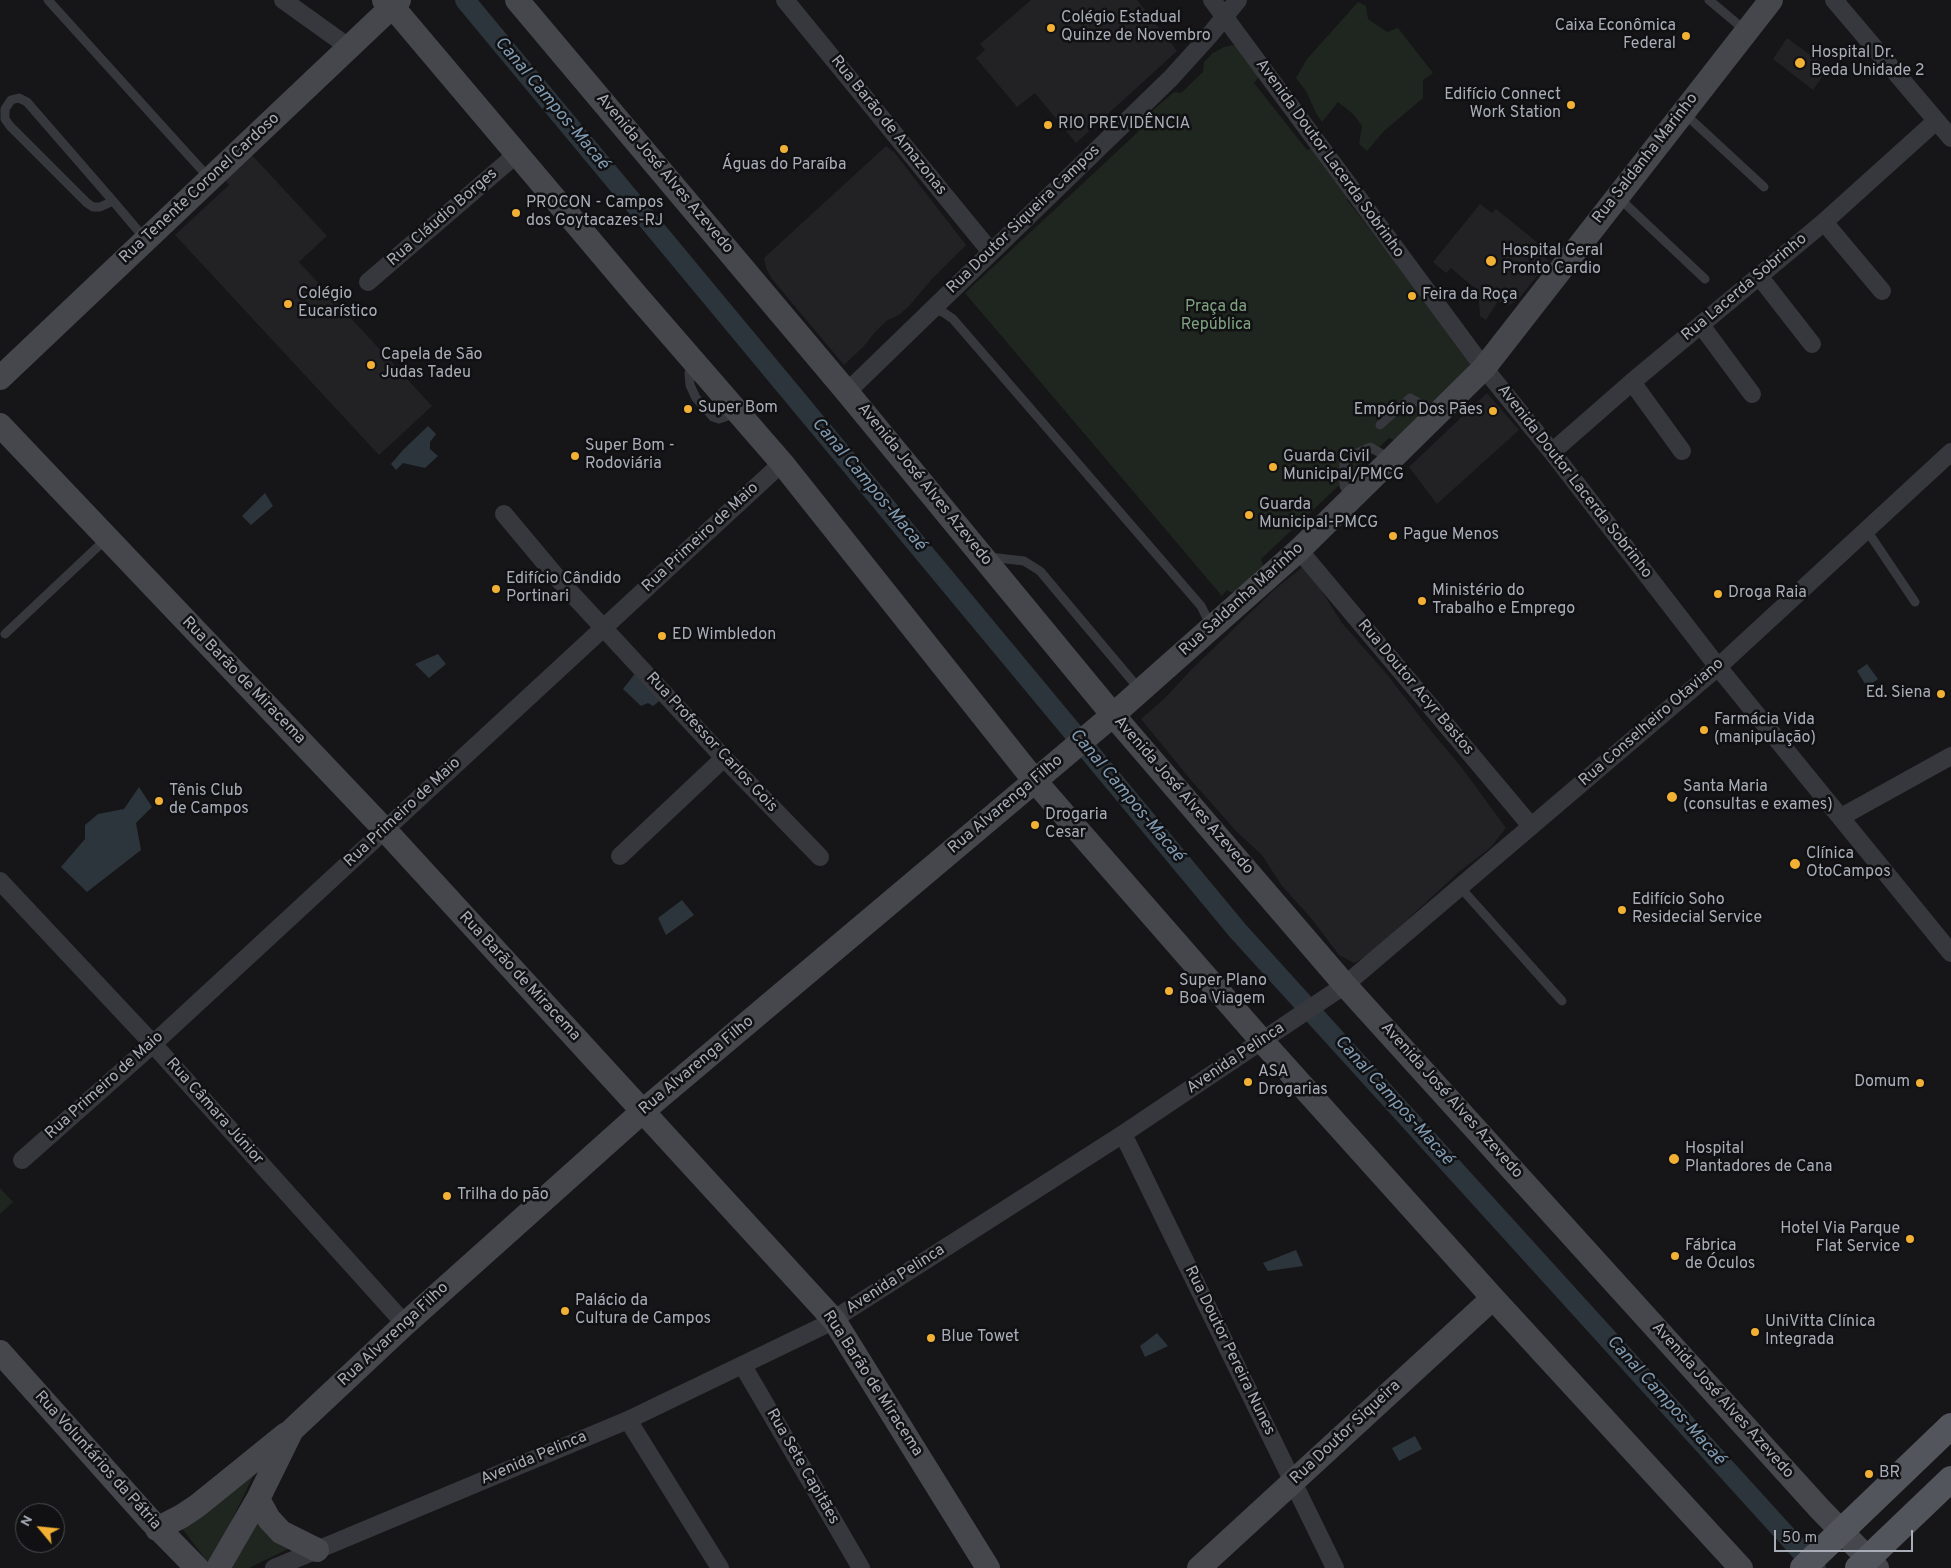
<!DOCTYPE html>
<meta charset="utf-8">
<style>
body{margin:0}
#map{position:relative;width:1951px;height:1568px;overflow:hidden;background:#161618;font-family:Overpass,sans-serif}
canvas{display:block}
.north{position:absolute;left:15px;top:1503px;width:50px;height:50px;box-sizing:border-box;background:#111113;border:1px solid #4d4f55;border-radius:50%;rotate:298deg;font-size:14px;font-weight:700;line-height:20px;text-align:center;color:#a8adb8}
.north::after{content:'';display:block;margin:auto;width:18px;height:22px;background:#f2b134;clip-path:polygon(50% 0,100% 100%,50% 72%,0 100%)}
.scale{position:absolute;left:1774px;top:1530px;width:139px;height:22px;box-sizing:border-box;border:2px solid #a8adb8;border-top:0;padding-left:6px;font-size:15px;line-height:18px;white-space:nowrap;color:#a8adb8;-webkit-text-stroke:4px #111113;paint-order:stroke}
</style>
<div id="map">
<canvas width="1951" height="1568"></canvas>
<div class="north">N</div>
<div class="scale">50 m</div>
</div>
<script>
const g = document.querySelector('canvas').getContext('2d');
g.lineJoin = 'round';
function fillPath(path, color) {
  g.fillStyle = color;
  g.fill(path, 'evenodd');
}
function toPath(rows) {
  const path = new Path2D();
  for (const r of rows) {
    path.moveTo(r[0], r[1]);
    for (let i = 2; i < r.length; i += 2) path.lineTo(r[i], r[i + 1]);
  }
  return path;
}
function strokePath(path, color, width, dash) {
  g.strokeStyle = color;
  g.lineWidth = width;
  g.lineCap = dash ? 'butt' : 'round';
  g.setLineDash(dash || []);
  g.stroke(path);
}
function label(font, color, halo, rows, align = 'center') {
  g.font = font + ' Overpass,sans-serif';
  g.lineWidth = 5;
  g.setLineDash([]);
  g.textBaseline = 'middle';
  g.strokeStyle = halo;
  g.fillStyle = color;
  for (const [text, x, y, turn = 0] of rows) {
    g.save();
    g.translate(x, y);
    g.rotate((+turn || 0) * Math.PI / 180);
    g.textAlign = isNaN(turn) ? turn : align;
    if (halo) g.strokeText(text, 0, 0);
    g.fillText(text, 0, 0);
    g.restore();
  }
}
fillPath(toPath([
 [1031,0,1137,0,1177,51,1076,143,1035,93,1017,107,976,58,985,50,980,44],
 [1787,38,1828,68,1813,90,1773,59],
 [886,146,894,152,966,245,932,279,909,306,899,315,886,321,875,332,864,346,844,365,772,279,766,268,764,258],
 [251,154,327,236,299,262,432,406,379,455,175,235,229,185,224,179],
 [1480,204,1492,213,1496,209,1543,247,1539,253,1549,261,1517,301,1506,306,1498,301,1486,320,1480,316,1478,291,1451,268,1446,273,1433,262],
 [1487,393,1519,430,1437,504,1409,467],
 [1305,565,1342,623,1385,672,1432,732,1462,768,1506,828,1490,848,1460,871,1371,953,1354,963,1339,955,1311,918,1282,886,1262,855,1237,832,1190,779,1141,719,1165,698,1192,669,1275,589]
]), '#222225');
fillPath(toPath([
 [1358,2,1366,6,1368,19,1387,32,1398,28,1433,73,1423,80,1423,98,1384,131,1367,151,1359,144,1362,126,1354,115,1338,102,1322,122,1316,113,1306,91,1296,78,1307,59],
 [1233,45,1241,50,1259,77,1254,83,1307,150,1313,148,1347,194,1347,200,1473,360,1466,370,1430,404,1398,437,1394,440,1389,438,1261,559,1264,568,1238,592,1230,592,1227,590,1222,596,965,293,1138,132,1136,128,1152,111,1174,92,1181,93,1203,72,1204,62,1213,53,1224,47],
 [0,1188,13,1202,0,1214],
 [259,1464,210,1565,181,1527],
 [258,1513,290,1548,249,1568,225,1568]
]), '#1e261f');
fillPath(toPath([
 [428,426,436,434,430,442,430,449,438,456,425,468,403,463,396,470,391,464,403,450],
 [265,493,273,506,251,525,242,516],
 [438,654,446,664,429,678,415,664],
 [1867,664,1878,679,1867,687,1857,671],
 [637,671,662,699,653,706,648,703,641,706,623,689],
 [139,787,152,807,136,823,141,850,87,892,61,867,85,839,85,825,98,814,124,809],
 [682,900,694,915,666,935,658,918],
 [1296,1250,1303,1266,1268,1271,1263,1263],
 [1157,1333,1168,1346,1145,1357,1140,1346],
 [1415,1436,1422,1449,1399,1461,1392,1448]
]), '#2c353c');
strokePath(toPath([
 [465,0,1238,931,1816,1568]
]), '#2c353c', 20);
strokePath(toPath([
 [48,0,210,179],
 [1709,0,1746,31],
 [1685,114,1764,187],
 [1619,198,1705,279],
 [113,201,100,207,93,207,87,203,10,126,5,119,5,109,11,100,19,98,27,102,113,201,146,240],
 [931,310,943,312,953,319,1201,606,1207,618,1208,628],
 [692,363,689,373,690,385,696,398,713,417,719,419,736,413],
 [1380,425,1410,398,1436,412],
 [1352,455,1370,447,1389,458],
 [1344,464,1344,486,1351,497],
 [1866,529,1915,602],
 [989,557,1024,561,1040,571,1140,690],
 [5,634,107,538],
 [1460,887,1562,1001]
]), '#37383d', 9);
strokePath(toPath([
 [283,0,350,48],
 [785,0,991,252],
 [1212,0,1484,368,1552,452,1718,667,1951,953],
 [1834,0,1951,138],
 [1824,222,1882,291],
 [1759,276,1812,344],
 [368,282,518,153],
 [1701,325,1752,394],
 [1632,382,1682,451],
 [847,392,1171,78,1209,36,1238,0],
 [1552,452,1632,382,1824,222,1936,121],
 [504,514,560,581,724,758,820,857],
 [1299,550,1531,826],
 [1841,817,1951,756],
 [620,856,724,758],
 [0,881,153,1044,405,1324],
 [1123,1134,1335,1568],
 [22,1160,153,1044,782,463],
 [743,1366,861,1568],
 [628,1420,720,1568],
 [274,1568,628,1420,823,1326,1123,1134,1345,985,1718,667,1951,452]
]), '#37383d', 18);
strokePath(toPath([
 [384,0,392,6,637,296,782,463,1034,780,1262,1041,1493,1298,1741,1568],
 [517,0,847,392,1113,715,1345,985,1819,1508,1877,1568],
 [0,378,399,0],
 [0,425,385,830,834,1320,988,1568],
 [0,1352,150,1520,197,1568],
 [258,1499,269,1519,281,1532,317,1550],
 [157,1529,182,1516,197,1506,286,1434],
 [218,1568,258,1499,292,1430,405,1324,643,1111,1113,715,1299,550,1484,368,1771,0],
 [1199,1568,1493,1298]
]), '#45474d', 24);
strokePath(toPath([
 [1803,1568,1951,1426],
 [1858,1568,1951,1479]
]), '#53555c', 26);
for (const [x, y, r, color] of [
 [1051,28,5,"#f2b134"],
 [1686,36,5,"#f2b134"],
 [1800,63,6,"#f2b134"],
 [1571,105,5,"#f2b134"],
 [1048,125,5,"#f2b134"],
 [784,149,5,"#f2b134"],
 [516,213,5,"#f2b134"],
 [1491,261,6,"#f2b134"],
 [1412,296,5,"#f2b134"],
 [288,304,5,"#f2b134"],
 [371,365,5,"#f2b134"],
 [688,409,5,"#f2b134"],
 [1493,411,5,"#f2b134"],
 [575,456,5,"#f2b134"],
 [1273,467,5,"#f2b134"],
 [1249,515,5,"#f2b134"],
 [1393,536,5,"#f2b134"],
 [496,589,5,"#f2b134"],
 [1718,594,5,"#f2b134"],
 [1422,601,5,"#f2b134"],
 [662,636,5,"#f2b134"],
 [1941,694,5,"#f2b134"],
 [1704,730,5,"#f2b134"],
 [1672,797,6,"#f2b134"],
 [159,801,5,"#f2b134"],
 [1035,825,5,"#f2b134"],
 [1795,864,6,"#f2b134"],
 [1622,910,5,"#f2b134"],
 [1169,991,5,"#f2b134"],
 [1248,1082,5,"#f2b134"],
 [1920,1083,5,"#f2b134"],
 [1674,1159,6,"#f2b134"],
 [447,1196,5,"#f2b134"],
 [1910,1239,5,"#f2b134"],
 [1675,1256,5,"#f2b134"],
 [565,1311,5,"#f2b134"],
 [1755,1332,5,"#f2b134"],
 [931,1338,5,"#f2b134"],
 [1869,1474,5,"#f2b134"]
]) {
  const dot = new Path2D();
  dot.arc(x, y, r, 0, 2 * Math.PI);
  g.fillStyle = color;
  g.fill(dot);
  strokePath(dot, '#111113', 2);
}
label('16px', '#a8adb8', '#111113', [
 ["Colégio Estadual",1061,19],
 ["Quinze de Novembro",1061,37],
 ["Caixa Econômica",1676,27,"right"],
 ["Federal",1676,45,"right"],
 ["Hospital Dr.",1811,54],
 ["Beda Unidade 2",1811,72],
 ["Edifício Connect",1561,96,"right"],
 ["Work Station",1561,114,"right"],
 ["RIO PREVIDÊNCIA",1058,125],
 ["Águas do Paraíba",784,166,"center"],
 ["PROCON - Campos",526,204],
 ["dos Goytacazes-RJ",526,222],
 ["Hospital Geral",1502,252],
 ["Pronto Cardio",1502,270],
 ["Colégio",298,295],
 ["Eucarístico",298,313],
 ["Feira da Roça",1422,296],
 ["Capela de São",381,356],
 ["Judas Tadeu",381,374],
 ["Super Bom",698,409],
 ["Empório Dos Pães",1483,411,"right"],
 ["Super Bom -",585,447],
 ["Rodoviária",585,465],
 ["Guarda Civil",1283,458],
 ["Municipal/PMCG",1283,476],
 ["Guarda",1259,506],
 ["Municipal-PMCG",1259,524],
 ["Pague Menos",1403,536],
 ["Edifício Cândido",506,580],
 ["Portinari",506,598],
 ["Ministério do",1432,592],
 ["Trabalho e Emprego",1432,610],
 ["Droga Raia",1728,594],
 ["ED Wimbledon",672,636],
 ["Ed. Siena",1931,694,"right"],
 ["Farmácia Vida",1714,721],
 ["(manipulação)",1714,739],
 ["Santa Maria",1683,788],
 ["(consultas e exames)",1683,806],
 ["Tênis Club",169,792],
 ["de Campos",169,810],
 ["Drogaria",1045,816],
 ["Cesar",1045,834],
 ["Clínica",1806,855],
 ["OtoCampos",1806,873],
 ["Edifício Soho",1632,901],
 ["Residecial Service",1632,919],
 ["Super Plano",1179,982],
 ["Boa Viagem",1179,1000],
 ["ASA",1258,1073],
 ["Drogarias",1258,1091],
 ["Domum",1910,1083,"right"],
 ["Hospital",1685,1150],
 ["Plantadores de Cana",1685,1168],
 ["Trilha do pão",457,1196],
 ["Hotel Via Parque",1900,1230,"right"],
 ["Flat Service",1900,1248,"right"],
 ["Fábrica",1685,1247],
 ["de Óculos",1685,1265],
 ["Palácio da",575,1302],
 ["Cultura de Campos",575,1320],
 ["UniVitta Clínica",1765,1323],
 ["Integrada",1765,1341],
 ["Blue Towet",941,1338],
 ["BR",1879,1474]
], 'left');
label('16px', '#a8adb8', '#111113', [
 ["Rua Barão de Amazonas",888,126,51],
 ["Avenida Doutor Lacerda Sobrinho",1329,159,54],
 ["Rua Saldanha Marinho",1646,159,-52],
 ["Avenida José Alves Azevedo",664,174,50],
 ["Rua Tenente Coronel Cardoso",200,189,-43],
 ["Rua Cláudio Borges",443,218,-41],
 ["Rua Doutor Siqueira Campos",1024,220,-44],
 ["Rua Lacerda Sobrinho",1745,288,-40],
 ["Avenida Doutor Lacerda Sobrinho",1574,482,52],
 ["Avenida José Alves Azevedo",924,485,51],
 ["Rua Primeiro de Maio",701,538,-43],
 ["Rua Saldanha Marinho",1242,600,-42],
 ["Rua Barão de Miracema",243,681,46],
 ["Rua Doutor Acyr Bastos",1415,688,50],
 ["Rua Conselheiro Otaviano",1652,723,-41],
 ["Rua Professor Carlos Gois",711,743,47],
 ["Avenida José Alves Azevedo",1183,796,49],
 ["Rua Alvarenga Filho",1006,805,-40],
 ["Rua Primeiro de Maio",403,813,-43],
 ["Rua Barão de Miracema",519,977,47],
 ["Avenida Pelinca",1236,1059,-34],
 ["Rua Alvarenga Filho",697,1066,-40],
 ["Rua Primeiro de Maio",105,1086,-42],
 ["Avenida José Alves Azevedo",1451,1101,48],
 ["Rua Câmara Júnior",214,1112,48],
 ["Avenida Pelinca",896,1280,-33],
 ["Rua Alvarenga Filho",394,1335,-43],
 ["Rua Doutor Pereira Nunes",1229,1351,64],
 ["Rua Barão de Miracema",872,1384,57],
 ["Avenida José Alves Azevedo",1722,1401,48],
 ["Rua Doutor Siqueira",1346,1433,-43],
 ["Avenida Pelinca",534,1459,-23],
 ["Rua Voluntários da Pátria",97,1461,48],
 ["Rua Sete Capitães",802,1467,60]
]);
label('16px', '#7fa381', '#111113', [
 ["Praça da",1216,308],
 ["República",1216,326]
]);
label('italic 18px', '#7f9bb3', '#111113', [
 ["Canal Campos-Macaé",551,104,50],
 ["Canal Campos-Macaé",868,485,50],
 ["Canal Campos-Macaé",1126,796,50],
 ["Canal Campos-Macaé",1393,1101,48],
 ["Canal Campos-Macaé",1665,1401,48]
]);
</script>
